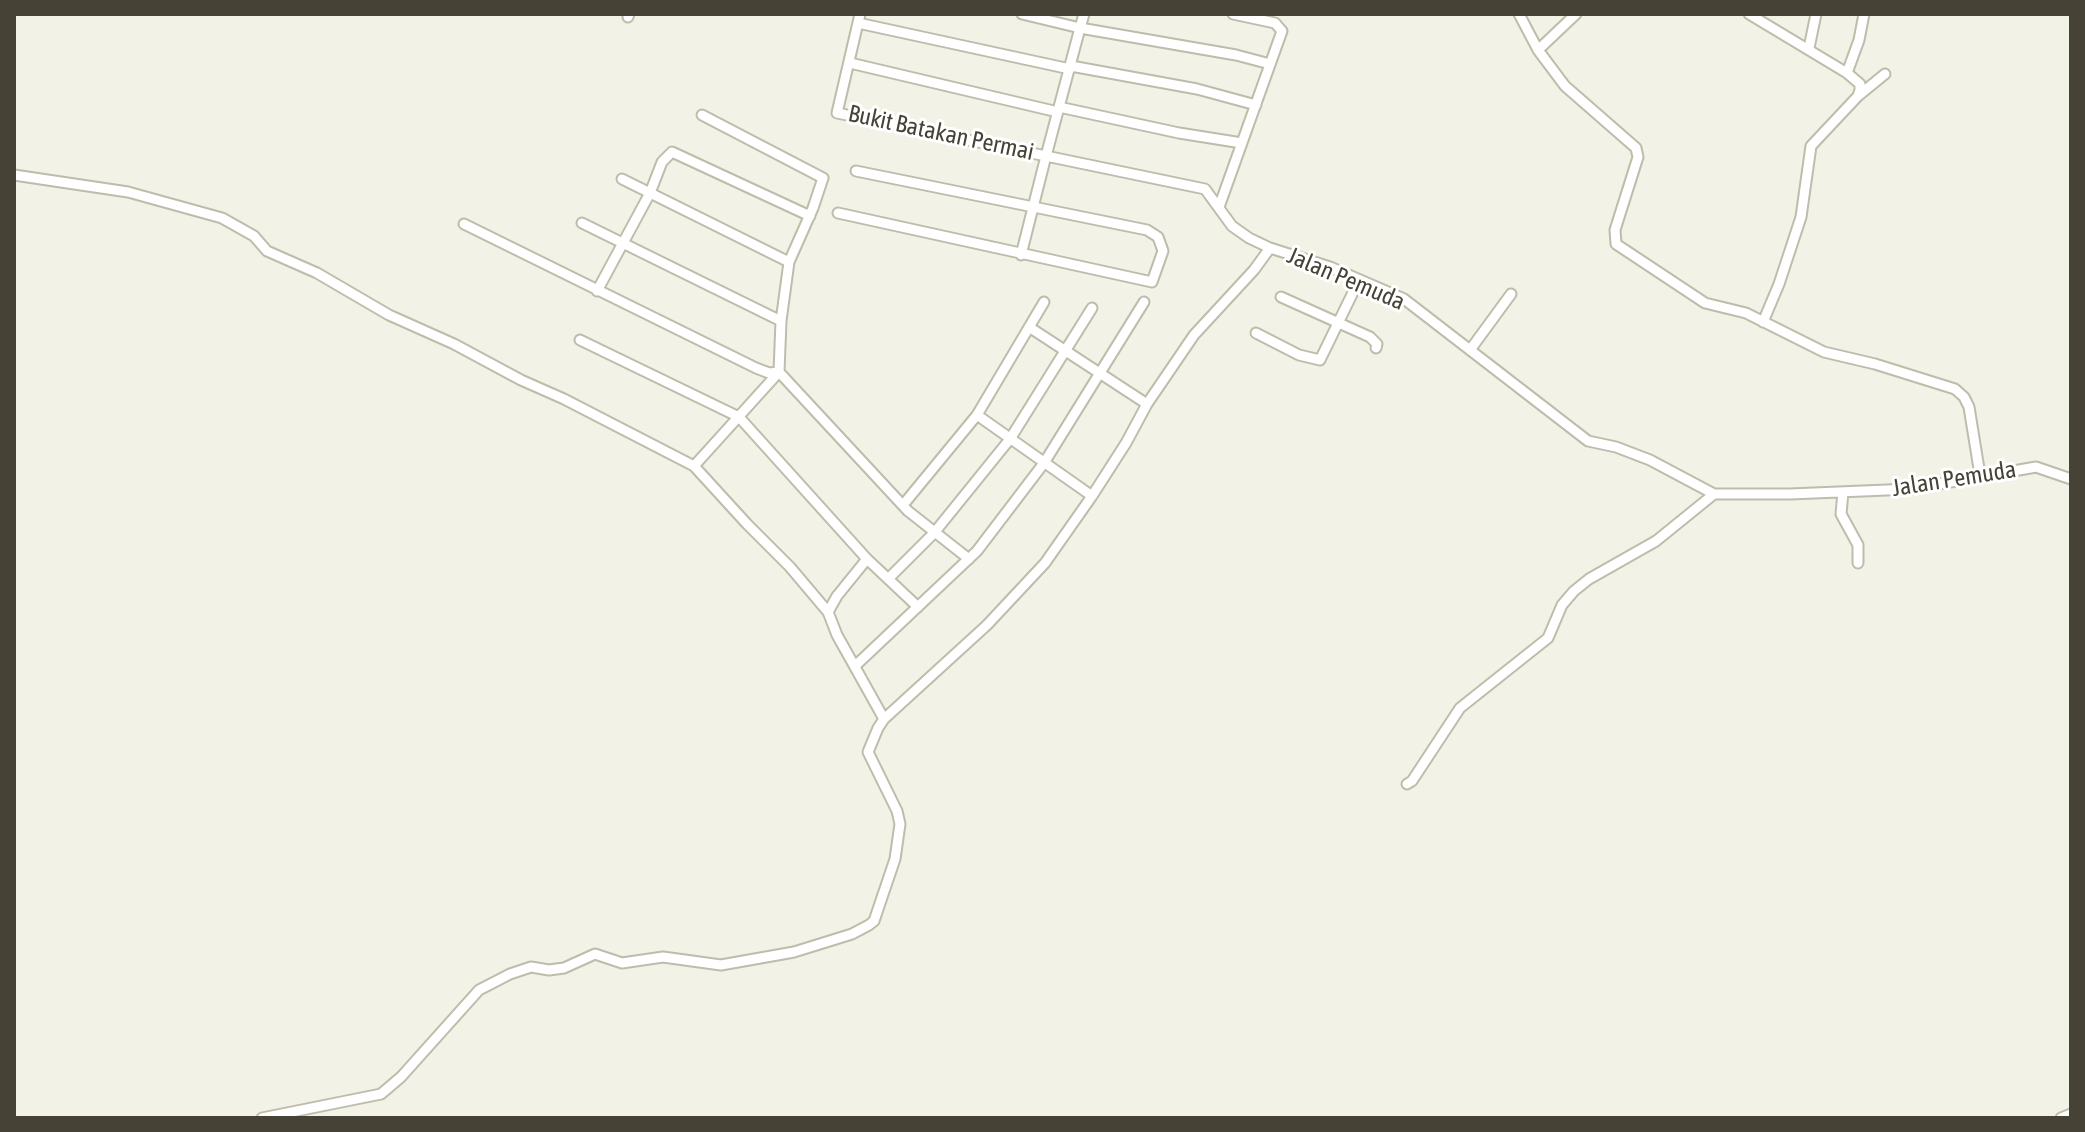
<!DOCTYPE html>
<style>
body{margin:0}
#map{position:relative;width:2085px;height:1132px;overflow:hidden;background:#f3f2e7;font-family:"Asap Condensed",sans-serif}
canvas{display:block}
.frame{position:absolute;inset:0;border:16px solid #464336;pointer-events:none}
</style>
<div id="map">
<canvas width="2085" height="1132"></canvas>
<div class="frame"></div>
</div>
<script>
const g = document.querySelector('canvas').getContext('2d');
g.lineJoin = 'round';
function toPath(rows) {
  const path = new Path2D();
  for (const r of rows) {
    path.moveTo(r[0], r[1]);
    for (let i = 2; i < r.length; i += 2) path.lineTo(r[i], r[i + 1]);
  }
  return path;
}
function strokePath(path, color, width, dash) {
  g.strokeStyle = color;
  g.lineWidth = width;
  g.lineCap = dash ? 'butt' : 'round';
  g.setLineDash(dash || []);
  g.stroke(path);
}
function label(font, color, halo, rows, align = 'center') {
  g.font = font + ' "Asap Condensed",sans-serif';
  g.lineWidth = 6;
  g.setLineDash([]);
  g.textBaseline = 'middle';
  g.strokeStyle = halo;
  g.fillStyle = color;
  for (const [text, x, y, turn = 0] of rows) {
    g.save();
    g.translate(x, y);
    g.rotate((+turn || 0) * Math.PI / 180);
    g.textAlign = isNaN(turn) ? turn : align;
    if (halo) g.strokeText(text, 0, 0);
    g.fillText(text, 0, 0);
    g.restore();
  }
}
const minor = toPath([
 [860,14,837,113,1046,156,1021,255],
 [1022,14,1080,28,1046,156,1205,189,1232,226,1249,238,1270,248,1330,267,1404,299,1588,441,1616,447,1650,460,1714,494,1790,494,1911,489,2036,467,2071,479],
 [1084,14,1080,28,1236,55,1270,64],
 [1519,14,1538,50,1565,86,1636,148,1638,157,1615,230,1616,244,1705,303,1746,313,1824,352,1875,364,1955,389,1964,397,1969,407,1980,475],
 [1749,14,1847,73,1860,84,1860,90,1858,96,1811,146,1801,217,1779,284,1763,322],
 [628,17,629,14],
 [858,23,1070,69],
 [1809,48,1816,14],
 [1538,50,1576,14],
 [850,63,1058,112],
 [1071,66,1197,89,1256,105],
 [1847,73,1859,40,1864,14],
 [1858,96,1885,74],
 [1059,107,1179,133,1242,143],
 [702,115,823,178,813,208,789,262,781,321],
 [14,175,128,192,222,218,254,236,267,251,317,273,389,315,454,344,521,380,564,399,694,466,747,524,790,567,828,612,837,635,884,719],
 [622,179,789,262],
 [1219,207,1282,31,1275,23,1233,14],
 [838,213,1152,282,1163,251,1158,237,1147,230,856,171],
 [582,223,781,321,779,372,908,511,969,559],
 [464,224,756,368,769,373,779,372],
 [597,291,650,193,662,162,672,152,810,216],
 [1281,297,1370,337,1377,344,1376,348],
 [1029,327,1147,404],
 [1256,333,1299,355,1320,360,1359,280],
 [580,340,739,417,867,559,918,607],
 [1470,350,1511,294],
 [977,415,1092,496],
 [694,466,779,372],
 [1843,492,1841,514,1858,545,1858,563],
 [903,505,977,415,1044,302],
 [889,578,934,533,1010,439,1092,308],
 [828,612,837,596,867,559],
 [855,666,977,551,1044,463,1144,302],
 [1407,784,1412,781,1460,708,1548,638,1562,605,1574,591,1589,579,1656,541,1714,494],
 [262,1118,381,1094,401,1077,479,990,510,974,531,967,549,970,564,968,595,954,622,963,663,957,721,965,794,952,852,934,869,925,874,921,895,859,900,824,897,811,868,752,878,728,884,719,987,625,1045,563,1092,496,1126,443,1147,404,1194,335,1254,270,1270,248],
 [2061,1118,2071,1114]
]);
strokePath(minor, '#bebcaa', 13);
strokePath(minor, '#fff', 9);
label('24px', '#464336', '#fff', [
 ["Bukit Batakan Permai",941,133,12],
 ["Jalan Pemuda",1346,279,23],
 ["Jalan Pemuda",1954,479,-9]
]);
</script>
